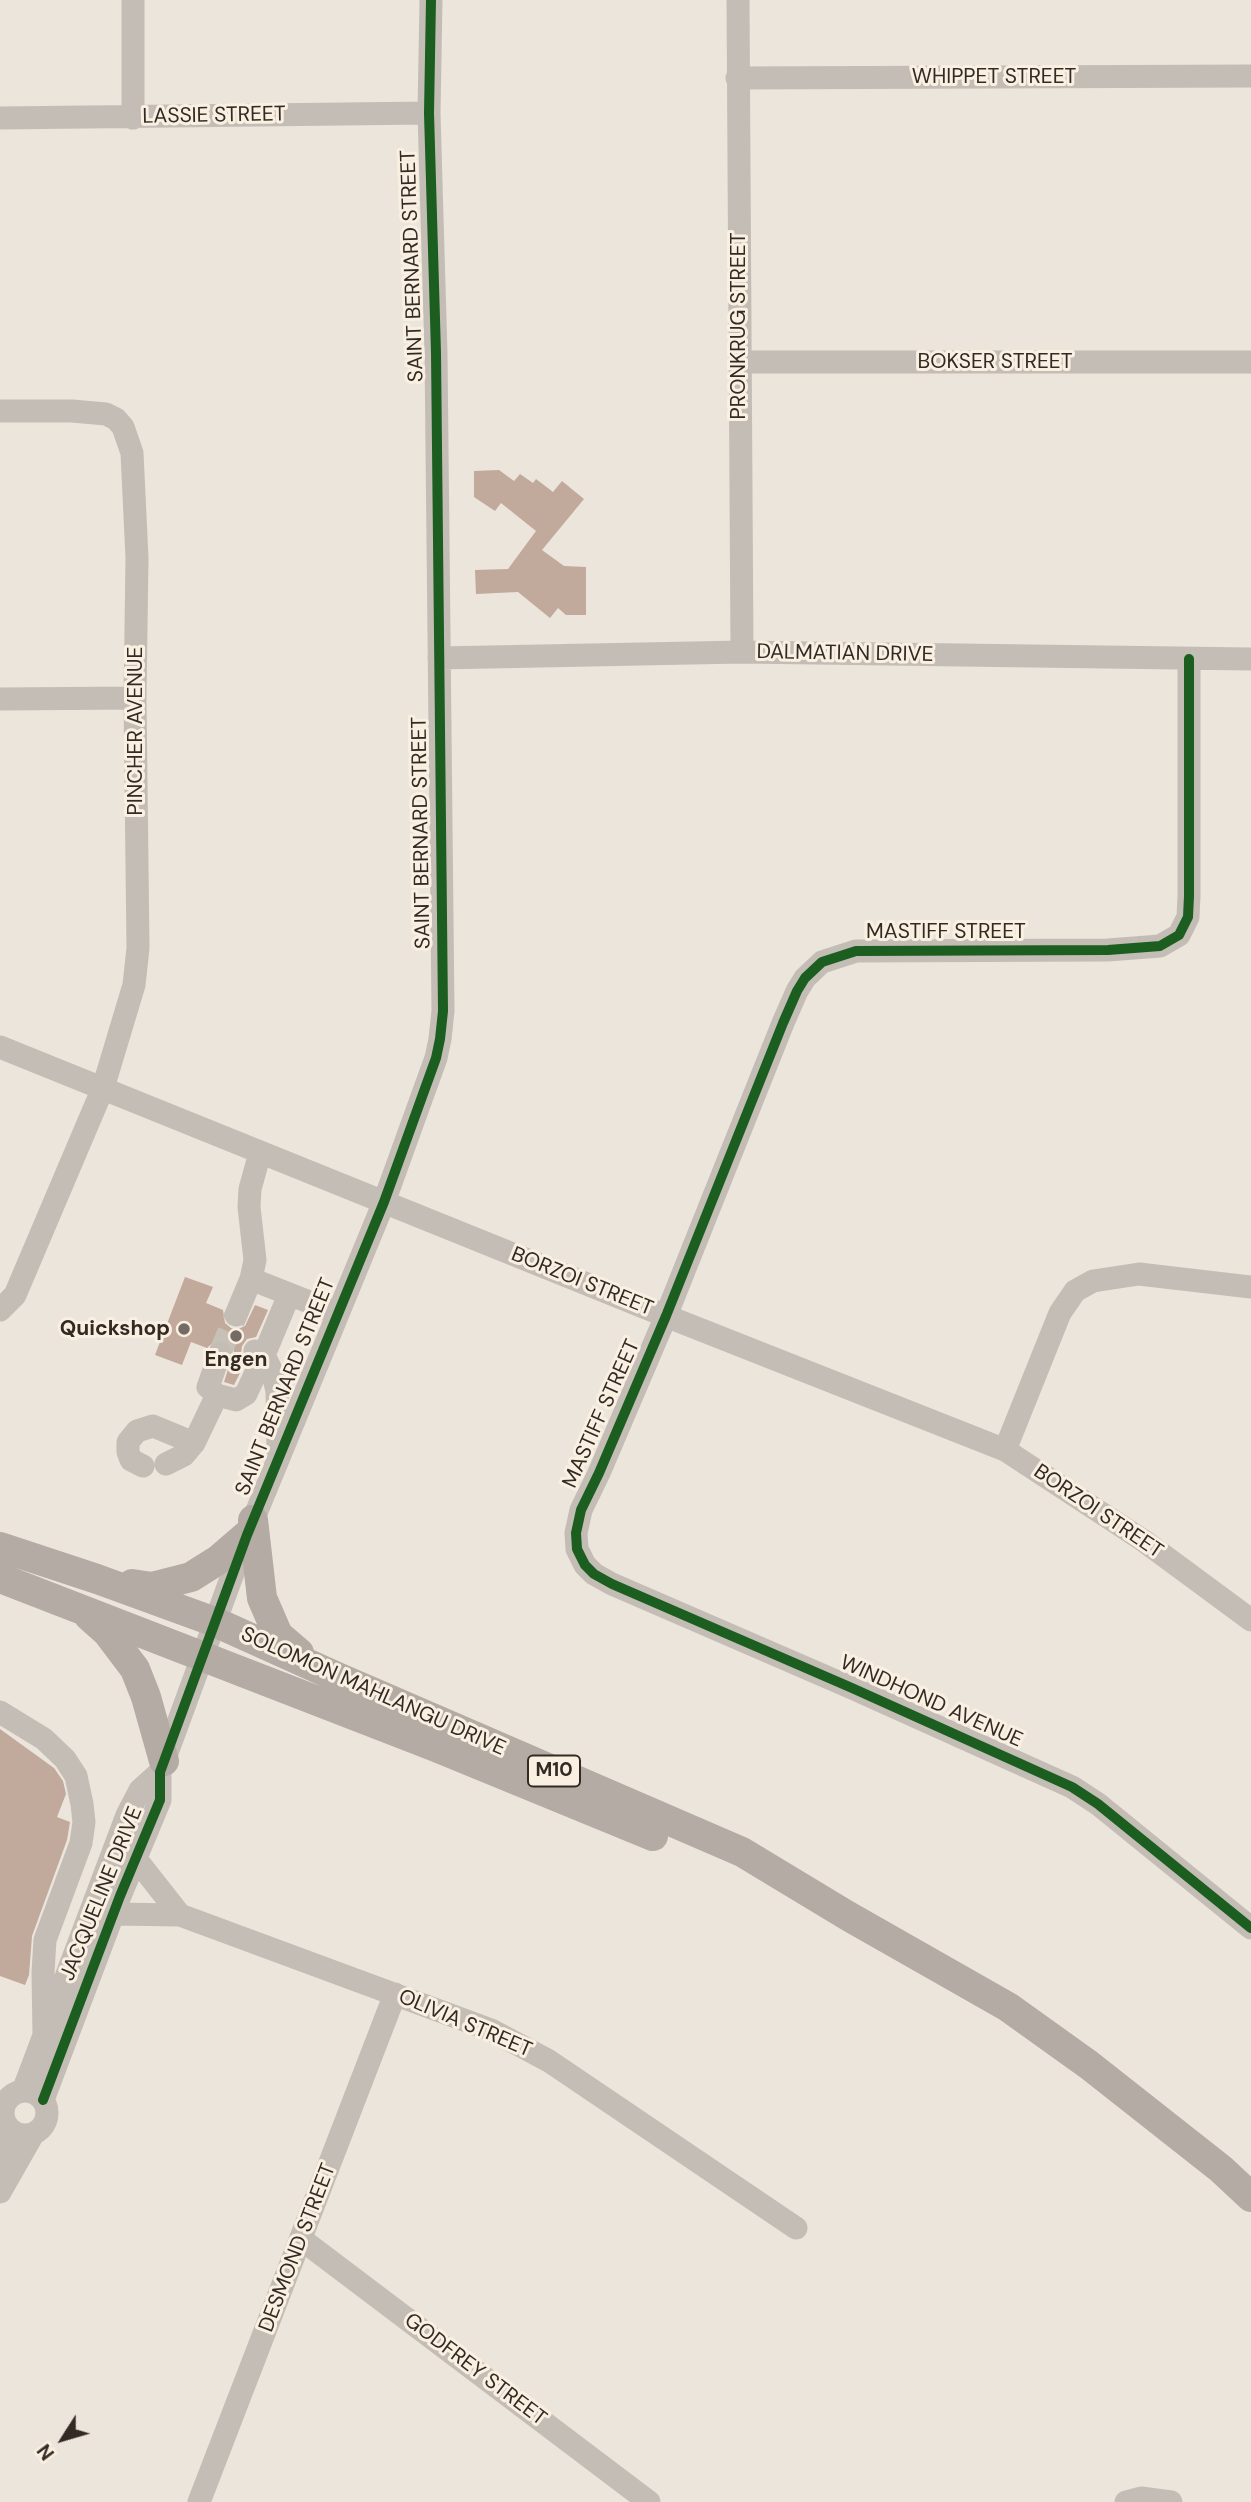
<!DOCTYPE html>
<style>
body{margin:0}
#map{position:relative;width:1251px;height:2502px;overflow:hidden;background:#ece5db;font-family:"DM Sans",sans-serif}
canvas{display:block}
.north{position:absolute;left:28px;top:2404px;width:70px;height:70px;-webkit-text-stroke:5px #faf0e2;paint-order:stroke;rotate:233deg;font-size:19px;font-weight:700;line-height:28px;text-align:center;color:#342a24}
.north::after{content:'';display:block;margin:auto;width:24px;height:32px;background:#342a24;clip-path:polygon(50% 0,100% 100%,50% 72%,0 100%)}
</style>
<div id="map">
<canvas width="1251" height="2502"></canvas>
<div class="north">N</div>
</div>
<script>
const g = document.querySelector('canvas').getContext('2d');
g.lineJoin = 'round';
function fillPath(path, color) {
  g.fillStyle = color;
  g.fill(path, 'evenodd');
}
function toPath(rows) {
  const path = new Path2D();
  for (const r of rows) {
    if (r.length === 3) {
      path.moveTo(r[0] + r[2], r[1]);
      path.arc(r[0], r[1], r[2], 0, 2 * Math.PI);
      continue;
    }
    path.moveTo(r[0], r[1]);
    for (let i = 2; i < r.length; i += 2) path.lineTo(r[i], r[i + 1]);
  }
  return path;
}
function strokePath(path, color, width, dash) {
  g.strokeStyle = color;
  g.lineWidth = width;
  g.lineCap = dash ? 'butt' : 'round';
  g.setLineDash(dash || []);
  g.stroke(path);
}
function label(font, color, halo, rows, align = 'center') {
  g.font = font + ' "DM Sans",sans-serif';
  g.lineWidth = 6;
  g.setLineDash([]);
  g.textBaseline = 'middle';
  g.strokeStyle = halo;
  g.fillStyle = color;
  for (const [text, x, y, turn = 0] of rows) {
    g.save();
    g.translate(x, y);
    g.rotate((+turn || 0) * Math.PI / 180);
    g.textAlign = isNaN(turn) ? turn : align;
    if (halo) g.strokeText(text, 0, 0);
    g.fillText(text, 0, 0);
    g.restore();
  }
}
fillPath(toPath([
 [499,470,514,481,520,474,533,483,536,479,553,492,562,481,584,499,542,550,564,566,586,567,586,615,566,615,558,608,550,618,518,592,476,594,475,570,508,569,536,531,501,503,495,511,474,497,474,471],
 [185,1277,213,1287,206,1303,223,1310,225,1323,231,1328,238,1329,245,1326,255,1305,268,1310,256,1337,247,1339,242,1346,241,1353,246,1361,234,1385,224,1382,234,1351,231,1344,225,1340,217,1339,207,1348,191,1342,182,1365,155,1355],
 [0,1729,54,1768,63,1781,66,1794,57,1817,70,1822,67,1840,32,1936,29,1975,25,1985,0,1976]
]), '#c1a99c');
strokePath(toPath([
 [220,1353,236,1315]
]), '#c7c0b6', 23, [23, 11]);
strokePath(toPath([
 [133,0,133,118],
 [738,0,742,652],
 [737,78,1251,76],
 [0,118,429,113],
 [739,362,1251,362],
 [0,411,72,411,106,414,116,419,123,427,132,453,137,558,135,698,138,948,134,985,103,1088,15,1295,0,1310],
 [439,658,742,652,1251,659],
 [1189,659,1189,896,1188,917,1179,935,1160,946,1108,950,856,951,822,962,805,978,797,991,783,1023,666,1316,599,1473,581,1510,576,1533,577,1549,585,1565,594,1574,612,1584,852,1688,1072,1787,1098,1804,1251,1928],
 [0,699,135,698],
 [0,1047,666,1316,1005,1450,1144,1541,1251,1620],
 [260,1153,250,1189,249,1207,255,1260,251,1279,337,1313],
 [236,1315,251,1279],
 [220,1353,208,1387,217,1395,236,1400,246,1394,264,1355,255,1351],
 [278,1450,277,1391,273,1374,264,1355,289,1295],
 [1005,1450,1060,1313,1075,1291,1093,1281,1139,1274,1251,1287],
 [166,1464,184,1455,194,1443,217,1395],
 [143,1466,131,1460,128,1452,128,1442,137,1431,153,1426,194,1443],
 [0,1712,44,1739,65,1759,76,1776,82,1804,84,1822,81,1843,45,1940,43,1972,44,2036],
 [136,1859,180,1915],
 [114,1914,180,1915,491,2030,549,2061,796,2228],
 [23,2091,127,1815,140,1790,160,1772],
 [25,2113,22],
 [43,2100,120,1896,160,1800,160,1772,247,1535,384,1202,436,1058,440,1039,443,1011,436,353,429,113,431,0],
 [0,2164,7,2126],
 [0,2192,33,2134],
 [301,2239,649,2502],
 [199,2502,395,1994],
 [1126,2502,1141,2498,1171,2502]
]), '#c4bdb6', 23);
strokePath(toPath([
 [253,1520,262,1598,278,1635,299,1653],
 [0,1547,97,1579,215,1622,337,1677,742,1852,848,1916,1008,2007,1089,2065,1221,2169,1251,2197],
 [0,1578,436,1747,653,1836],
 [132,1584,152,1587,191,1577,218,1560,247,1535],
 [89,1616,107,1632,135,1669,146,1697,164,1761]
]), '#b3aba4', 30);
strokePath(toPath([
 [1189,659,1189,896,1188,917,1179,935,1160,946,1108,950,856,951,822,962,805,978,797,991,783,1023,666,1316,599,1473,581,1510,576,1533,577,1549,585,1565,594,1574,612,1584,852,1688,1072,1787,1098,1804,1251,1928],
 [43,2100,120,1896,160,1800,160,1772,247,1535,384,1202,436,1058,440,1039,443,1011,436,353,429,113,431,0]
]), '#1b5e20', 10);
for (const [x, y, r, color] of [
 [184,1329,7,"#746b64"],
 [236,1336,7,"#746b64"]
]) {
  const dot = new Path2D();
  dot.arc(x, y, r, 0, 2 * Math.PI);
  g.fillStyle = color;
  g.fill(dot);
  strokePath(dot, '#faf0e2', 2.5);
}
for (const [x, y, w] of [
 [554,1771,52]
]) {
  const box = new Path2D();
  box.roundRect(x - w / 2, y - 15.5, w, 31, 5);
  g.fillStyle = '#faf0e2';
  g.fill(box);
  strokePath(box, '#342a24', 2);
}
label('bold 19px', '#342a24', null, [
 ["M10",554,1771]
]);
label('21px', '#342a24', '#faf0e2', [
 ["WHIPPET STREET",994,77],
 ["LASSIE STREET",214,116,-1],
 ["SAINT BERNARD STREET",413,266,-92],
 ["PRONKRUG STREET",739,326,-90],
 ["BOKSER STREET",995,362],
 ["DALMATIAN DRIVE",845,654,1],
 ["PINCHER AVENUE",136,731,-90],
 ["SAINT BERNARD STREET",422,833,-91],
 ["MASTIFF STREET",946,932],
 ["BORZOI STREET",582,1282,22],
 ["SAINT BERNARD STREET",286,1387,-68],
 ["MASTIFF STREET",602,1414,-66],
 ["BORZOI STREET",1098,1512,34],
 ["SOLOMON MAHLANGU DRIVE",373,1692,24],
 ["WINDHOND AVENUE",931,1702,24],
 ["JACQUELINE DRIVE",102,1894,-68],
 ["OLIVIA STREET",465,2024,23],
 ["DESMOND STREET",298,2248,-69],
 ["GODFREY STREET",475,2370,37]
]);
label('bold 21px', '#342a24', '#faf0e2', [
 ["Quickshop",170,1329],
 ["Engen",236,1360,"center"]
], 'right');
</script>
